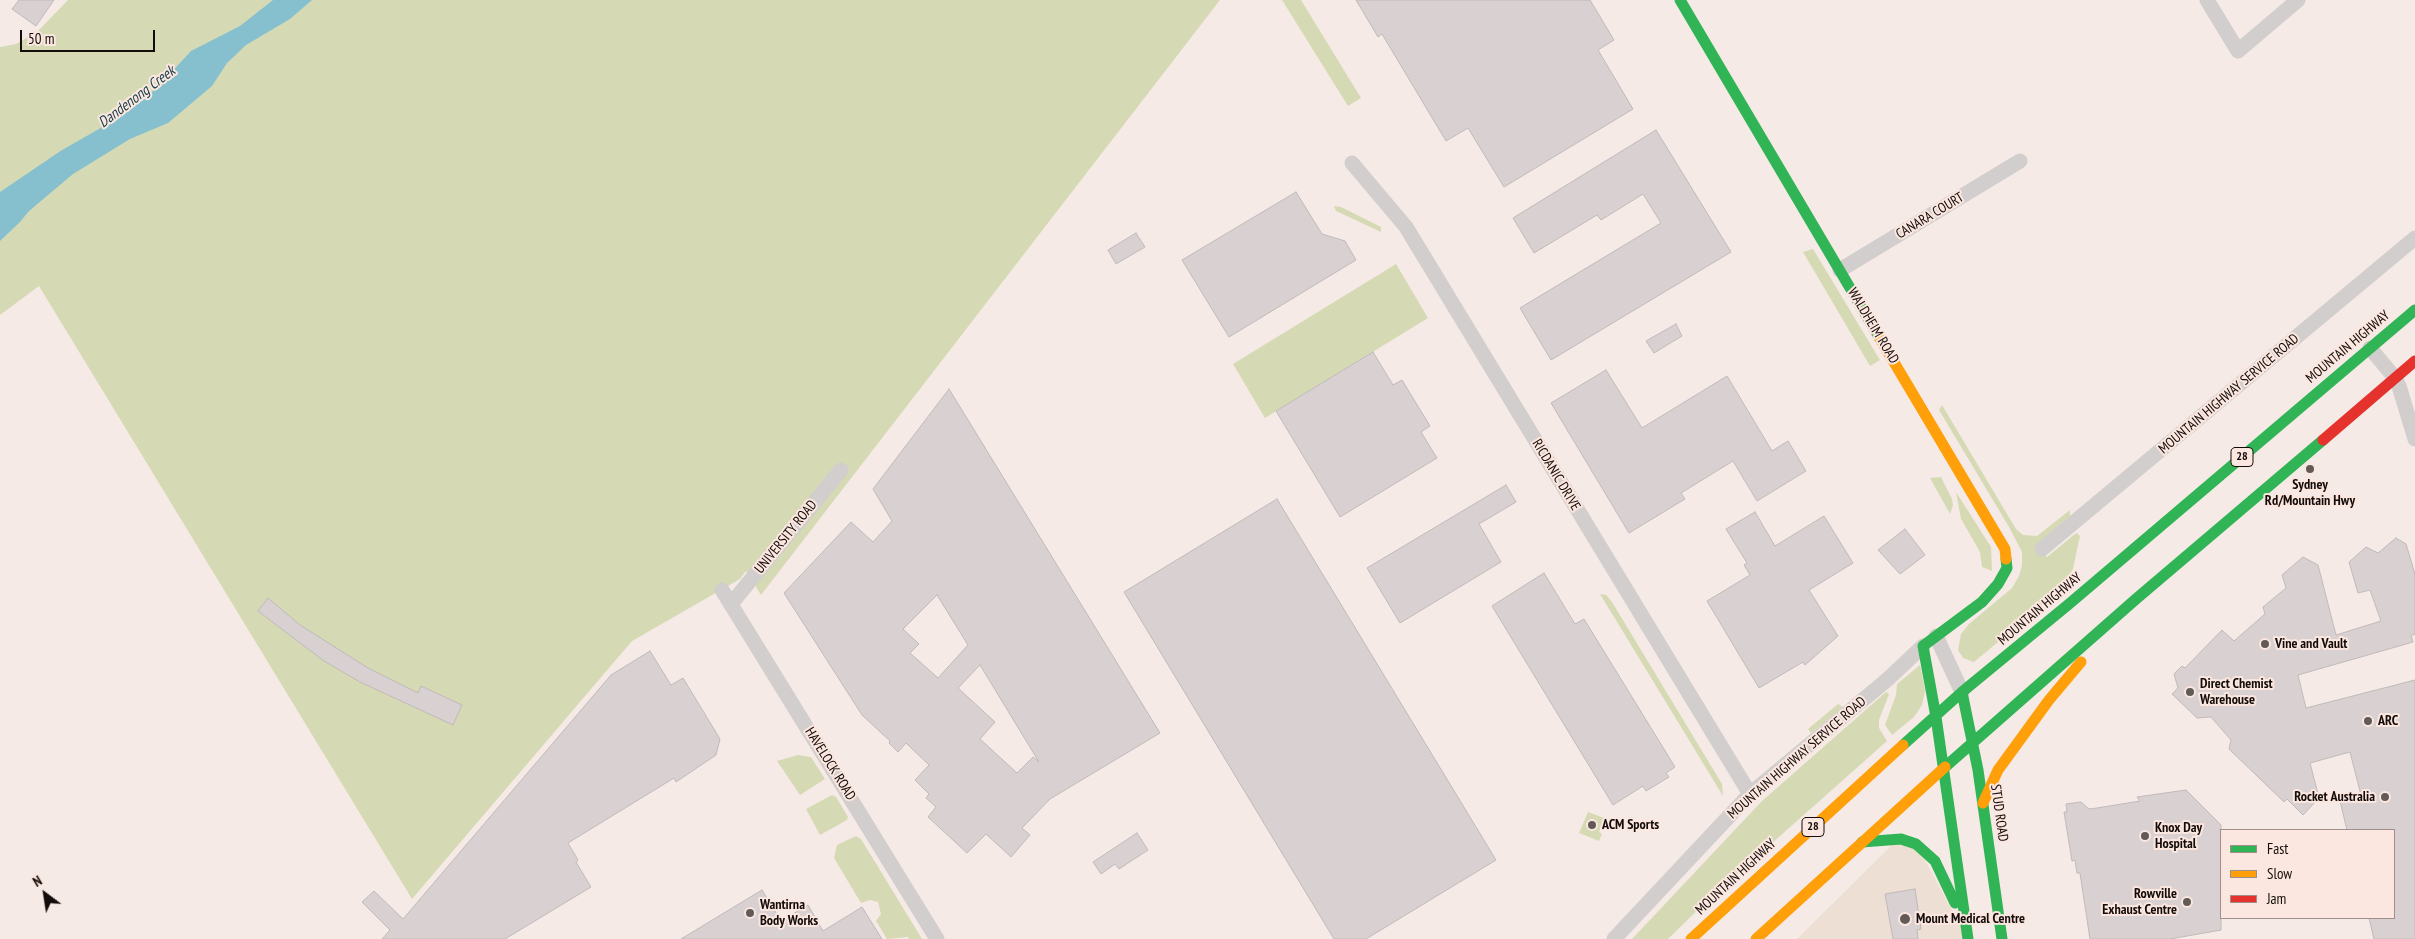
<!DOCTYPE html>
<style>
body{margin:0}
#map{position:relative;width:2415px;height:939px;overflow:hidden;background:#f5eae5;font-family:"PT Sans Narrow",sans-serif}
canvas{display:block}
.legend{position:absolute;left:2220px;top:829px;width:175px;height:90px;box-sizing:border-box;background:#fbe7df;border:1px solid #9e8f8a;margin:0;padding:6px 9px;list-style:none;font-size:15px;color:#130c0a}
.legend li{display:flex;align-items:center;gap:10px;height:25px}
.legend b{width:25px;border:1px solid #9e8f8a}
.north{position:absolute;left:20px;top:869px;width:50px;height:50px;-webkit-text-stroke:4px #fbe7df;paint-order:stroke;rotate:329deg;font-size:14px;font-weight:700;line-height:20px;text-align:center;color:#130c0a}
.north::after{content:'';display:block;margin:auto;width:18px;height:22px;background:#130c0a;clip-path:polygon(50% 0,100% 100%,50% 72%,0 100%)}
.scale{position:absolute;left:20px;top:30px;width:135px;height:22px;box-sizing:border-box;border:2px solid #130c0a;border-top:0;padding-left:6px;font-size:15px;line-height:18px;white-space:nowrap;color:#130c0a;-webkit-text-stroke:4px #fbe7df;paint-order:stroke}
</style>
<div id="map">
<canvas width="2415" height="939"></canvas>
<ul class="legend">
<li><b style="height:6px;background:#30b455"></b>Fast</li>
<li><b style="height:6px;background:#ff9f0a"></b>Slow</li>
<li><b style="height:6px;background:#e5322d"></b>Jam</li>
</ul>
<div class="north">N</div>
<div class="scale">50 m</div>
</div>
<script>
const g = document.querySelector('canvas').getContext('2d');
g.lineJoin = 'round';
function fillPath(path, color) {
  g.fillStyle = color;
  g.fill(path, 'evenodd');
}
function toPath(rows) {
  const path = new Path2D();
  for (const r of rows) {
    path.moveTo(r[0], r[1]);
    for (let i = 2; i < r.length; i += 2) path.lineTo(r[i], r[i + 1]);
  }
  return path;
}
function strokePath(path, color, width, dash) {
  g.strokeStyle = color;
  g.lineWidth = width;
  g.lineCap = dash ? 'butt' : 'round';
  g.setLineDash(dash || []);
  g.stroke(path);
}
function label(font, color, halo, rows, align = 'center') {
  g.font = font + ' "PT Sans Narrow",sans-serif';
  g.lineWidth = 4;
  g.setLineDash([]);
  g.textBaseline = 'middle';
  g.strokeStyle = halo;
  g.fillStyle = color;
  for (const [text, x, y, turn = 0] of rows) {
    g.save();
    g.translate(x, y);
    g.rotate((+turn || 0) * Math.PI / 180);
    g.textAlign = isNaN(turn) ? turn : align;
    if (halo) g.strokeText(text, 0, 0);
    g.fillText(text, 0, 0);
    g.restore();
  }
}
fillPath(toPath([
 [1898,839,1916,844,1968,939,1797,939]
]), '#eedfd4');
fillPath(toPath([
 [68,0,1220,0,761,595,746,571,740,579,632,641,412,899,39,286,0,315,0,47,16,44,38,31],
 [1282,0,1301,0,1361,98,1348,106],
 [1334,206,1341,207,1381,227,1381,232,1336,211],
 [1813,249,1880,360,1870,366,1803,252],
 [1396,264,1428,318,1265,418,1233,364],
 [1942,405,2016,529,2023,535,2037,536,2070,510,2070,516,2036,545,2047,557,2075,534,2077,533,2080,536,2073,569,2058,592,1974,662,1963,658,1958,650,1961,634,1969,624,2012,588,2019,576,2022,565,2022,552,2009,527,1939,410],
 [1941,477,1952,499,1953,505,1950,514,1930,478],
 [1956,492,1991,547,1992,571,1982,567,1980,552,1961,519],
 [1600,594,1606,595,1612,602,1722,784,1723,796],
 [1920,665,1925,691,1922,705,1914,717,1892,735,1885,725,1896,695,1897,684],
 [1886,692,1889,694,1879,720,1879,728,1887,741,1708,900,1668,939,1632,939,1762,801],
 [1838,704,1843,707,1811,733,1808,729],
 [798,755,811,757,825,779,800,795,777,761],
 [832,795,836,797,848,817,847,820,820,835,806,809],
 [1588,812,1604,818,1599,832,1602,834,1599,841,1579,833],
 [856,836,861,839,922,939,909,939,908,937,887,939,876,921,881,914,878,902,870,900,861,903,834,858,837,845]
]), '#d5dab4');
fillPath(toPath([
 [273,0,312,0,290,19,246,45,227,63,212,86,168,123,130,139,73,174,29,211,20,222,0,241,0,192,62,150,99,129,122,109,155,90,191,51,240,26]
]), '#86c0cf');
const building = toPath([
 [19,0,54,0,36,26,12,9,19,0],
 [1356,0,1590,0,1614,40,1598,50,1633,109,1504,187,1468,128,1446,141,1382,34,1378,37,1356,0],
 [1656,130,1731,252,1551,360,1520,308,1661,223,1643,194,1601,220,1597,215,1534,253,1513,218,1656,130],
 [1296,192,1322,234,1345,241,1356,260,1229,337,1182,260,1296,192],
 [1136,233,1145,247,1116,264,1108,250,1136,233],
 [1676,324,1682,336,1654,353,1646,341,1676,324],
 [1373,352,1393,385,1402,380,1430,426,1421,432,1437,458,1340,517,1276,411,1373,352],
 [1606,370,1642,428,1727,376,1772,451,1788,441,1806,471,1757,501,1733,461,1681,493,1685,499,1629,533,1551,403,1606,370],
 [949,389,1160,733,1050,799,1022,828,1030,835,1011,857,986,834,967,853,928,817,936,807,926,798,929,794,915,780,929,765,906,743,898,752,889,743,890,741,862,715,784,593,851,522,873,542,892,521,873,489,949,389],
 [937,595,968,645,938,678,910,653,919,644,903,629,937,595],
 [980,665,1039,762,1033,757,1017,773,980,739,995,722,958,688,980,665],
 [1506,485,1516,502,1479,524,1501,562,1400,623,1367,568,1506,485],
 [1277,499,1496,860,1366,939,1334,939,1124,592,1277,499],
 [1755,512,1775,546,1824,516,1853,563,1809,590,1838,636,1805,665,1803,662,1759,688,1707,601,1750,575,1744,565,1747,563,1726,529,1755,512],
 [1905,529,1925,555,1900,574,1878,550,1905,529],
 [2396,538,2406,544,2415,574,2415,634,2411,636,2413,642,2298,675,2306,708,2415,680,2415,939,2374,939,2369,918,2394,918,2394,830,2347,830,2340,801,2361,795,2350,752,2310,763,2319,798,2303,815,2287,799,2284,802,2229,749,2231,740,2211,717,2197,718,2172,694,2178,688,2174,674,2182,666,2185,668,2222,630,2234,641,2265,614,2263,607,2286,588,2282,575,2303,557,2318,565,2336,635,2381,621,2370,590,2358,593,2349,562,2366,547,2378,553,2396,538],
 [1544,573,1575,624,1584,619,1675,767,1666,773,1669,777,1646,791,1643,786,1613,805,1492,606,1544,573],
 [268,598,300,625,368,668,418,693,421,686,462,705,453,725,360,682,324,661,258,611,268,598],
 [650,651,671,685,683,678,720,739,716,755,676,782,674,778,568,843,578,860,576,862,591,887,505,939,382,939,390,930,362,902,374,891,403,919,611,675,650,651],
 [2186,790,2221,825,2221,930,2170,939,2090,939,2080,873,2077,873,2075,860,2072,861,2064,812,2067,812,2066,804,2081,802,2089,809,2097,808,2140,801,2137,797,2186,790],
 [1137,833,1148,850,1119,869,1115,864,1101,874,1093,862,1137,833],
 [1915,889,1921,929,1917,930,1918,939,1893,939,1885,894,1915,889],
 [762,890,781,921,808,905,823,931,862,907,882,939,681,939,762,890]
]);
fillPath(building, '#d9d1d1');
strokePath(building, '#c0b9ba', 1);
strokePath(toPath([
 [2207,0,2238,51,2298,0],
 [1352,163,1406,227,1750,794],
 [1840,270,2020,161],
 [2370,348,2395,378,2399,386,2415,439],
 [2042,549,2415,238],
 [722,590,937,939],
 [731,604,841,470],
 [1936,636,1962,692],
 [1614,939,1750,794,1888,679,1923,646]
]), '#d1cecd', 15);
strokePath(toPath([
 [1680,0,1879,337],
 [1962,692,1978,770,2002,939],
 [1936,717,1923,646,1982,602,1998,584,2007,568,2006,559],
 [1936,717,1968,939],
 [1903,745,1962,692,2069,604,2415,310],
 [1945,767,2136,599,2323,440],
 [1862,842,1901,839,1916,844,1935,861,1955,903]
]), '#30b455', 11);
strokePath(toPath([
 [1879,337,2005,549,2006,559],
 [1983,803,1998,770,2049,700,2081,662],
 [1691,939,1903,745],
 [1756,939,1945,767]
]), '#ff9f0a', 11);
strokePath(toPath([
 [2323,440,2415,361]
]), '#e5322d', 11);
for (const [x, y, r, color] of [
 [2310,469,5,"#625a57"],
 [2265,644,5,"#625a57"],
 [2190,692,5,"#625a57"],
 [2368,721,5,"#625a57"],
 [2385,797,5,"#625a57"],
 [1592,825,5,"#625a57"],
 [2145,836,5,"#625a57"],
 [2187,902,5,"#625a57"],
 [750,913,5,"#625a57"],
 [1905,919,6,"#625a57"]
]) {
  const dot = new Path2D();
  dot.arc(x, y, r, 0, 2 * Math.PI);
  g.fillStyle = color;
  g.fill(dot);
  strokePath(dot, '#fbe7df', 2);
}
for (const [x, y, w] of [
 [2242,457,22],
 [1813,827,22]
]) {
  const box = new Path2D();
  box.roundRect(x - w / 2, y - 9.5, w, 19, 4);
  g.fillStyle = '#fbe7df';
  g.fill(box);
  strokePath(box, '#130c0a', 1);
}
label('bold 12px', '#130c0a', null, [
 ["28",2242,457],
 ["28",1813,827]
]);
label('14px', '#130c0a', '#fbe7df', [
 ["CANARA COURT",1930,216,-31],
 ["WALDHEIM ROAD",1873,326,59],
 ["MOUNTAIN HIGHWAY",2348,347,-40],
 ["MOUNTAIN HIGHWAY SERVICE ROAD",2229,394,-40],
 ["RICDANIC DRIVE",1556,475,59],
 ["UNIVERSITY ROAD",786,537,-51],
 ["MOUNTAIN HIGHWAY",2040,609,-40],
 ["MOUNTAIN HIGHWAY SERVICE ROAD",1797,758,-41],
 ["HAVELOCK ROAD",830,764,58],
 ["STUD ROAD",1999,813,82],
 ["MOUNTAIN HIGHWAY",1736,877,-43]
]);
label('bold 14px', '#130c0a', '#fbe7df', [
 ["Sydney",2310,485,"center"],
 ["Rd/Mountain Hwy",2310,501,"center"],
 ["Vine and Vault",2275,644],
 ["Direct Chemist",2200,684],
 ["Warehouse",2200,700],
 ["ARC",2378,721],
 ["Rocket Australia",2375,797,"right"],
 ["ACM Sports",1602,825],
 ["Knox Day",2155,828],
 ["Hospital",2155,844],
 ["Rowville",2177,894,"right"],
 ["Exhaust Centre",2177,910,"right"],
 ["Wantirna",760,905],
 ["Body Works",760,921],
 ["Mount Medical Centre",1916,919]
], 'left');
label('italic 15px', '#19424c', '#fbe7df', [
 ["Dandenong Creek",137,97,-37]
]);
</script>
